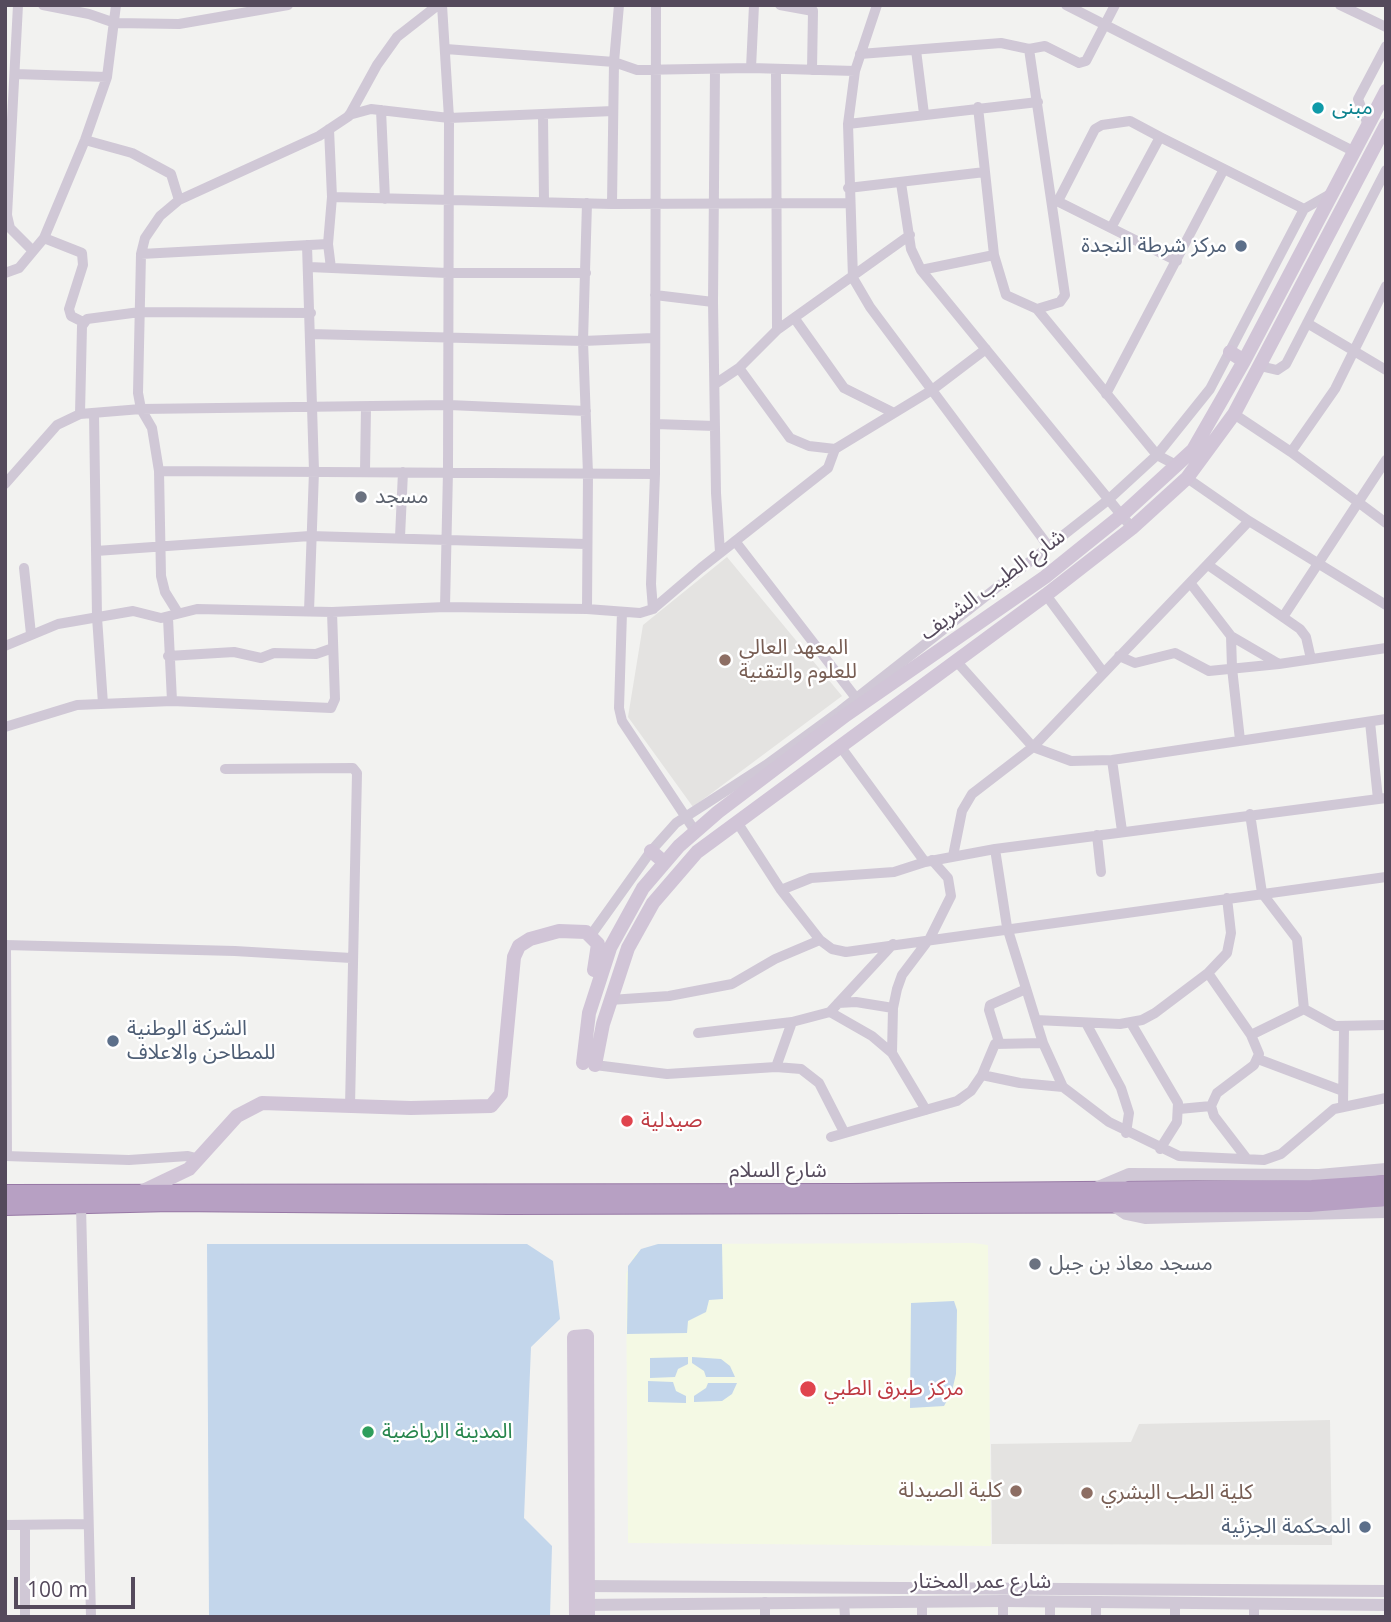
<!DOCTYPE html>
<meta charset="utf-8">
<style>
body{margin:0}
#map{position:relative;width:1391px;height:1622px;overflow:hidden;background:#f2f2f0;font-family:"Open Sans",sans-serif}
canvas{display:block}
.frame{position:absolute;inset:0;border:7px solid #554a5c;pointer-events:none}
.scale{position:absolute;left:14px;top:1577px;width:121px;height:32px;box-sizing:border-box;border:4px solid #554a5c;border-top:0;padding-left:9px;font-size:21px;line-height:24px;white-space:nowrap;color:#554a5c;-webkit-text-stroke:5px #fff;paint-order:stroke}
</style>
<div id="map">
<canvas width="1391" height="1622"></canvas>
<div class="frame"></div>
<div class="scale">100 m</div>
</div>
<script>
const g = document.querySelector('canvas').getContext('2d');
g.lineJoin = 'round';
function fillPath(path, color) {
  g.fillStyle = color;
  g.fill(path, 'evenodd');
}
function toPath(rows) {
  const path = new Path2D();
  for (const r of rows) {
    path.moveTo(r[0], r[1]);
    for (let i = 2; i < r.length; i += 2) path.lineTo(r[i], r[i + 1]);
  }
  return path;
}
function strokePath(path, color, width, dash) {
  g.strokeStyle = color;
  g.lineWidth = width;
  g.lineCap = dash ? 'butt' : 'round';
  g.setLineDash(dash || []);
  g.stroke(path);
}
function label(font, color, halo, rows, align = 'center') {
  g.font = font + ' "Open Sans","Noto Sans Arabic",sans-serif';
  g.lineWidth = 5;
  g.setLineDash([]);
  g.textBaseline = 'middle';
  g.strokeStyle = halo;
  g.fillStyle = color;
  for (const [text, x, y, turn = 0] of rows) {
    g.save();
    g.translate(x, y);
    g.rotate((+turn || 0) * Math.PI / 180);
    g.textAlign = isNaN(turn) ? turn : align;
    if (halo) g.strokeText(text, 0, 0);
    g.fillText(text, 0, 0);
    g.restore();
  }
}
fillPath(toPath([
 [727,557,842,696,693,807,628,717,643,625],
 [1330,1420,1332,1545,992,1544,991,1444,1131,1442,1139,1424]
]), '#e4e3e1');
fillPath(toPath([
 [973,1243,988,1245,991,1546,628,1543,626,1274,635,1254,658,1244]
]), '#f4f9e4');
fillPath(toPath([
 [207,1244,527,1244,553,1261,560,1319,531,1347,524,1518,552,1546,550,1616,209,1617],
 [658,1244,722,1244,723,1299,709,1300,706,1312,688,1321,687,1333,627,1334,628,1266,641,1249],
 [954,1301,957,1310,956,1374,952,1391,944,1406,910,1408,911,1303],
 [688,1357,688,1364,678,1369,675,1377,650,1378,650,1358],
 [692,1357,721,1359,730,1366,735,1377,706,1377,704,1371,692,1363],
 [648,1381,673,1382,676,1391,686,1396,686,1403,648,1402],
 [708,1383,737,1383,732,1394,722,1401,694,1402,694,1396,706,1388]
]), '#c3d6eb');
const trunk = toPath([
 [5,1193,849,1192,1312,1188,1386,1183],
 [5,1207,171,1203,509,1206,1309,1204,1386,1198]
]);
strokePath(trunk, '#9778a5', 18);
strokePath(toPath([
 [18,5,7,215,10,228,32,250],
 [43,5,89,14,115,23,179,24,288,5],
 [442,5,449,118,448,471,445,607],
 [780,5,813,11,812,70],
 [877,5,855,71,848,124,853,278,870,307,1049,547],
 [1066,5,1353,151],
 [1340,5,1386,27],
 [446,49,614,62,637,70,751,68,855,71],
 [1029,49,1045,46,1079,63,1086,61,1115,5],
 [916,50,924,114],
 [860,54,1001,43,1029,49,1065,295,1060,302,1037,309],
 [751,68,754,5],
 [715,69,713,302,716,493,720,552],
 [776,69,777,330],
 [15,74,107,77],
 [978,107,994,255,1006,295,1037,309,1157,455,1178,466],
 [381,110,385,199],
 [349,115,371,109,449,118,613,111],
 [543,116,544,201],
 [848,124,1038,102],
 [1368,125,1358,99,1386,46],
 [329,129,332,197,328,244,331,268],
 [85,140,132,153,171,174,179,200],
 [901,183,911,249,921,270,1132,528],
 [848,188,985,172],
 [332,197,612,204,849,203],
 [1055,200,1177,261],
 [1058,201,1095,129,1102,125,1130,121,1160,137],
 [587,203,583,341,588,474,587,609],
 [612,204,614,62,619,5],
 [1111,228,1160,137,1304,209],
 [44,238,82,253,83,265,69,309,71,316,83,322],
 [307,245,314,471,309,611],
 [141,254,328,244],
 [309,267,447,273,586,273],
 [921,270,994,255],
 [5,273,19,268,44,238,85,140,107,77,116,5],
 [655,295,713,302],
 [795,319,844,388,894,413],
 [1307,323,1386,370],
 [310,334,583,341,653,338],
 [1260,366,1277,370,1286,364,1386,170],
 [739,368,790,438,809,446,835,449],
 [715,384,739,368,777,330,910,235],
 [1106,394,1224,169],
 [94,413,97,617,103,704],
 [80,414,82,326,87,319,140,312,311,313],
 [1234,414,1291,452,1386,523],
 [655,424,715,426],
 [1291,452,1335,389,1386,286],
 [159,471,655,474],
 [365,471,366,407],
 [1187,478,1249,521,1386,605],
 [5,484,57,425,80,414,141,409,449,405,586,411],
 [400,537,403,472],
 [735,541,856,698],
 [96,551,310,536,586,544],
 [1208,565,1300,629,1306,637,1311,659],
 [24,568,31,634],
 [1191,584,1231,636,1232,668,1240,740],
 [1046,595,1103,672],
 [653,609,701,568,828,468,835,449,932,390,986,349],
 [622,612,619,708,622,721,695,831],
 [178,613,165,592,161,576,159,471,152,428,141,409,138,393,141,254,145,238,160,216,179,200,319,136,349,116,377,65,397,37,438,5],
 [1283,617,1386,460],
 [168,618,172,701],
 [1231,636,1279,664],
 [5,646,58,624,133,611,161,618,197,609,332,612,445,607,587,609,640,613,653,609,651,584,655,474,656,5],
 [168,656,234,652,261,658,274,653,316,654,333,648],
 [1119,656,1135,663,1175,653,1209,671,1279,664,1386,648],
 [957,662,1033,747,1071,761,1112,760,1386,719],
 [1370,722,1378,799],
 [5,727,77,705,172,701,331,708,335,699,332,612],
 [840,746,925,862],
 [1112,760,1122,831],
 [225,769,353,768,357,773,350,1107],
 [1250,814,1262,893,1297,939,1304,1009,1335,1026,1386,1025],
 [737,822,781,890,820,940,832,949,846,952,1386,877],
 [1097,835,1101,872],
 [995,849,1007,927,1043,1043,1063,1087,1109,1122,1179,1156,1264,1160,1281,1154,1334,1109,1386,1098],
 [953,856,962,811,972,794,1033,747,1249,521],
 [781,890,811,878,894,872,925,862,995,849,1386,798],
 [591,935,651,851,676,823,766,765,840,711,1108,500,1157,455,1210,389,1304,209,1332,193],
 [5,945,235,951,351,958],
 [6,945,7,1156],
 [1208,973,1251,1035,1259,1054,1254,1065,1217,1093,1211,1106,1214,1116,1247,1159],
 [610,1000,669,996,732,984,775,959,820,940],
 [838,1003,856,1002,893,1008],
 [830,1012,872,1036,892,1053,926,1110],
 [1036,1020,1120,1024,1142,1020,1155,1013,1208,973,1227,953,1231,933,1227,898],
 [1086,1023,1121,1088,1129,1113,1126,1133],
 [1131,1023,1178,1103,1177,1122,1160,1149],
 [698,1033,792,1022],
 [1251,1035,1304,1009],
 [999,1042,989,1010,990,1005,1026,989],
 [892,1053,893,1008,897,989,902,975,930,938,951,896,948,878,932,860],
 [1258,1059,1343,1091],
 [595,1065,667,1074,776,1067,801,1069,819,1083,844,1132],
 [776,1067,792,1022,830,1012,893,944],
 [982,1075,1020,1083,1063,1087],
 [1343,1106,1344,1028],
 [1179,1109,1211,1106],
 [831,1137,957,1101,971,1091,982,1075,995,1044,1043,1043],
 [5,1156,129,1160,188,1156,200,1159],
 [81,1206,91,1617],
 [5,1525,87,1524],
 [25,1525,25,1617],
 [922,1601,922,1617],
 [1050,1601,1050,1617],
 [844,1602,845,1617],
 [1175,1602,1175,1617],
 [1254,1603,1254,1617],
 [765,1617,765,1602],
 [1003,1617,1003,1601],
 [1096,1617,1096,1602]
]), '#d0c8d6', 10);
strokePath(toPath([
 [1098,1187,1129,1174,1319,1175,1386,1169],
 [1110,1203,1126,1214,1145,1218,1386,1212],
 [581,1586,1386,1591],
 [579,1605,1003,1601,1386,1605]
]), '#d0c8d6', 12);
strokePath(toPath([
 [1230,352,1244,361],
 [651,851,664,862],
 [583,1063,589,1013,610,948,643,888,679,846,718,812,846,715,1045,577,1122,515,1193,450,1244,361,1386,91],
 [595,1065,603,1024,628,948,653,903,697,852,1046,595,1132,528,1187,478,1234,414,1386,125],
 [143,1191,189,1169,237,1116,262,1103,411,1108,491,1106,501,1094,514,957,519,946,530,939,559,931,586,932,598,944,594,970],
 [576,1617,574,1337,587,1336,588,1617]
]), '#d1c5d7', 14);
strokePath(trunk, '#b7a0c3', 16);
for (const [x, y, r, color] of [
 [1318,108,7,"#0f9aa8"],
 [1241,246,7,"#5c6f8a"],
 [361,497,7,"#6b7280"],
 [725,660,7,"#8d6e63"],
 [113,1041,7,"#5c6f8a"],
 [627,1121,7,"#e0444e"],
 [1035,1264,7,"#6b7280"],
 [808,1389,9,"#e0444e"],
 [368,1432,7,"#2e9e5b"],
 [1016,1491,7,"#8d6e63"],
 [1087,1493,7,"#8d6e63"],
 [1365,1527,7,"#5c6f8a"]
]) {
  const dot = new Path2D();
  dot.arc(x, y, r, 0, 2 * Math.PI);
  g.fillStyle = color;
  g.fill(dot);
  strokePath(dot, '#fff', 2.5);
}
label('21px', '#0d838f', '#fff', [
 ["مبنى",1332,108]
], 'left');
label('21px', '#4e5e75', '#fff', [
 ["مركز شرطة النجدة",1227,246],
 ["الشركة الوطنية",127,1029,"left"],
 ["للمطاحن والاعلاف",127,1053,"left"],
 ["المحكمة الجزئية",1351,1527]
], 'right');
label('21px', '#5b616d', '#fff', [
 ["مسجد",375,497],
 ["مسجد معاذ بن جبل",1049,1264]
], 'left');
label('21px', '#554a5c', '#fff', [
 ["شارع الطيب الشريف",993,585,-36],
 ["شارع السلام",778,1171],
 ["شارع عمر المختار",981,1582]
]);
label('21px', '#785e54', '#fff', [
 ["المعهد العالي",739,648],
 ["للعلوم والتقنية",739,672],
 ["كلية الصيدلة",1002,1491,"right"],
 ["كلية الطب البشري",1101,1493]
], 'left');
label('21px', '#be3a42', '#fff', [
 ["صيدلية",641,1121],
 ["مركز طبرق الطبي",824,1389]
], 'left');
label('21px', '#27864d', '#fff', [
 ["المدينة الرياضية",382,1432]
], 'left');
</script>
